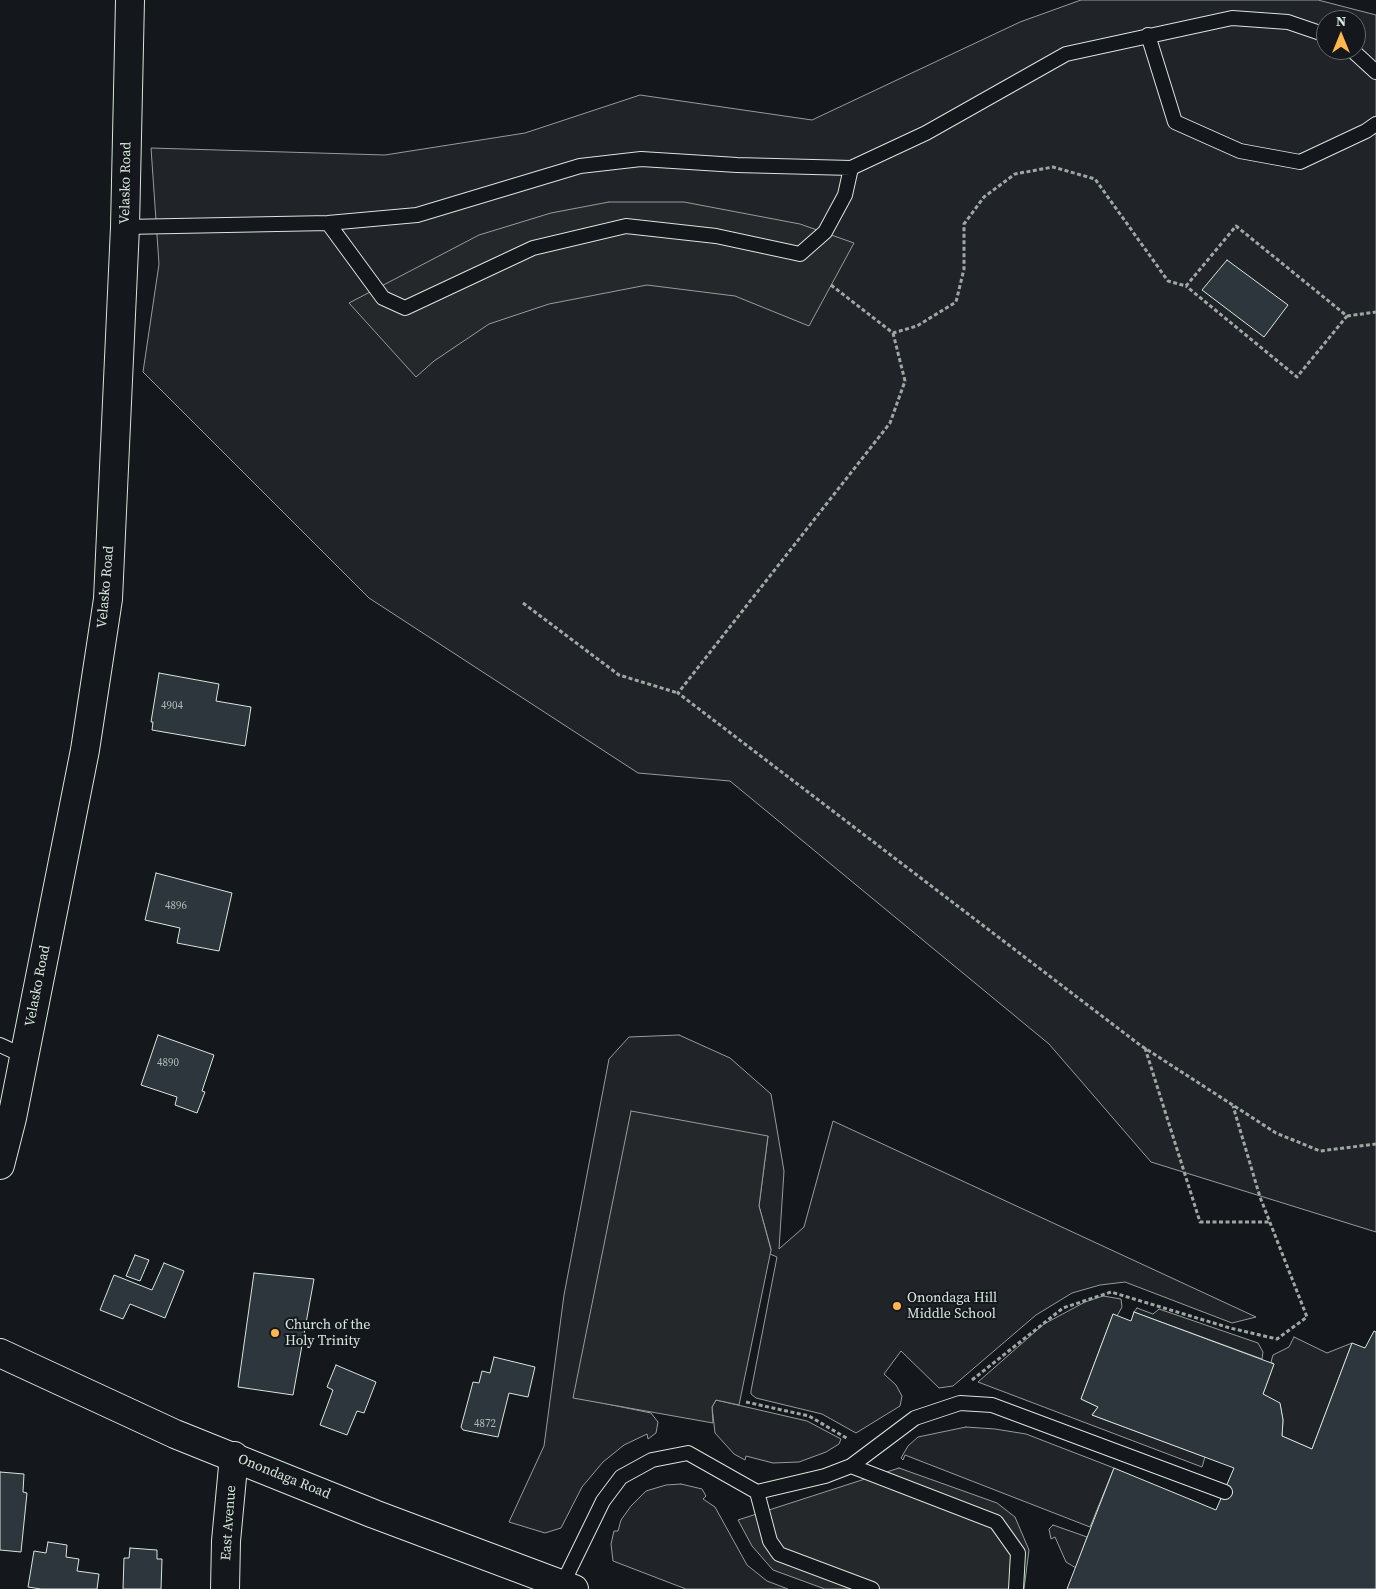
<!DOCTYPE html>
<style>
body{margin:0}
#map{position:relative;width:1376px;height:1589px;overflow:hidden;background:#14181c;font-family:"Source Serif 4",serif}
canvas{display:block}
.north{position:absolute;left:1316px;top:10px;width:50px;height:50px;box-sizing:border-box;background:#14181c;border:1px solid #626a69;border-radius:50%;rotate:0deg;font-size:14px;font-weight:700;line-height:20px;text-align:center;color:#d8e6dc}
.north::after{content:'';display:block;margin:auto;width:18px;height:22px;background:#ffb74d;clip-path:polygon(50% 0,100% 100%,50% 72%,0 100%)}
</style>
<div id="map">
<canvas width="1376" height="1589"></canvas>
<div class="north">N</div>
</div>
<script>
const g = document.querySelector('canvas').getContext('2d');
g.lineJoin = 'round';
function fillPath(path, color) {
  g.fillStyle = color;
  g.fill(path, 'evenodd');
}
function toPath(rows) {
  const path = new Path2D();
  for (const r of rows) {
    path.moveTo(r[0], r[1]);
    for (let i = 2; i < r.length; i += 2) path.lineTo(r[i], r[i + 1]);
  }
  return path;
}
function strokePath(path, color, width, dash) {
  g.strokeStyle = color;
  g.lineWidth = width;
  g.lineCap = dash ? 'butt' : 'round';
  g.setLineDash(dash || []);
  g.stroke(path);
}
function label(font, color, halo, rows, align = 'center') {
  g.font = font + ' "Source Serif 4",serif';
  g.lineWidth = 4;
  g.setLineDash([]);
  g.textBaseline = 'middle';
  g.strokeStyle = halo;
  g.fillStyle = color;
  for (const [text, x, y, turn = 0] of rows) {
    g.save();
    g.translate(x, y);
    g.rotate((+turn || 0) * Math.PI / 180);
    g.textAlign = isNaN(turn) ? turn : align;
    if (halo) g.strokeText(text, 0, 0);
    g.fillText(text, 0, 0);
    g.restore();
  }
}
const green = toPath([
 [1081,0,1318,0,1376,15,1376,1232,1151,1162,1049,1044,730,781,638,773,369,598,143,372,159,264,151,148,385,155,525,133,640,95,812,120,1020,22,1081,0],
 [1326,20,1356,20,1356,50,1326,50,1326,20],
 [679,1035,730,1058,771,1094,784,1171,779,1249,804,1227,833,1121,1256,1317,1232,1323,1125,1282,1100,1285,1072,1293,1036,1315,953,1386,939,1388,901,1351,884,1374,896,1385,902,1396,900,1406,856,1433,822,1414,756,1398,751,1394,751,1391,777,1257,770,1254,771,1249,759,1206,768,1136,573,1397,651,1413,658,1422,656,1433,648,1439,647,1434,624,1445,603,1462,582,1487,561,1528,545,1533,509,1522,544,1446,564,1295,609,1059,629,1037,679,1035],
 [1103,1296,1121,1299,1122,1307,1117,1316,1113,1314,1081,1399,1098,1407,1092,1415,1205,1457,1202,1467,978,1382,1044,1324,1085,1302,1103,1296],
 [1137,1308,1153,1314,1159,1309,1258,1343,1263,1352,1262,1359,1134,1312,1137,1308],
 [1294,1337,1327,1353,1352,1343,1312,1449,1282,1436,1283,1420,1280,1404,1263,1394,1274,1364,1271,1362,1273,1355,1289,1347,1294,1337],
 [716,1400,807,1421,841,1439,839,1444,826,1452,799,1462,773,1463,746,1456,745,1460,734,1454,715,1433,712,1407,716,1400],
 [966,1427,995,1429,1026,1434,1114,1468,1090,1527,905,1455,903,1460,901,1458,908,1446,918,1437,966,1427],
 [681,1484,702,1489,706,1496,703,1499,715,1507,747,1565,767,1581,788,1589,686,1589,613,1561,611,1544,614,1531,618,1531,621,1520,631,1506,646,1491,666,1485,681,1484],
 [1053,1525,1087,1537,1076,1568,1066,1562,1055,1537,1051,1539,1049,1529,1053,1525]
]);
fillPath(green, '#202428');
strokePath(green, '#939e99', 1);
const parking = toPath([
 [609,202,684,202,800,224,854,243,809,326,735,296,647,285,549,304,489,324,434,361,416,377,349,303,479,235,551,213,609,202],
 [631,1111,768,1136,759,1206,771,1250,739,1405,716,1400,712,1407,713,1423,573,1398,631,1111],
 [899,1468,997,1503,1015,1517,1029,1550,1024,1589,825,1589,773,1570,752,1546,738,1520,899,1468]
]);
fillPath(parking, '#24282b');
strokePath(parking, '#939e99', 1);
const building = toPath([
 [1227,260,1288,305,1264,337,1202,290,1227,260],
 [159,673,219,684,216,701,251,707,245,746,152,730,153,722,151,722,159,673],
 [156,873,232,893,219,951,177,943,180,928,145,920,156,873],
 [158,1035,214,1055,202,1091,205,1092,197,1113,175,1105,177,1097,141,1085,158,1035],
 [135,1255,149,1260,140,1281,126,1276,135,1255],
 [164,1263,184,1271,165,1318,130,1304,123,1319,100,1310,114,1275,152,1290,164,1263],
 [254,1273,314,1279,293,1395,238,1387,254,1273],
 [1134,1312,1274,1364,1263,1394,1280,1403,1283,1420,1282,1436,1312,1449,1352,1343,1365,1348,1374,1331,1376,1332,1376,1589,1067,1589,1114,1468,1216,1510,1234,1468,1092,1415,1098,1407,1081,1399,1113,1314,1131,1321,1134,1312],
 [494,1357,535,1367,528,1397,509,1393,498,1437,463,1430,461,1427,473,1382,479,1383,482,1371,490,1373,494,1357],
 [336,1365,376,1382,364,1413,357,1411,347,1435,320,1425,333,1390,327,1387,336,1365],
 [0,1472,24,1474,23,1492,27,1493,21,1552,0,1550,0,1472],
 [48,1542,67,1545,66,1557,79,1559,77,1571,99,1574,97,1589,41,1589,28,1587,34,1551,46,1553,48,1542],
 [130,1548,157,1550,157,1559,162,1559,161,1589,123,1589,124,1558,129,1558,130,1548]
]);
fillPath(building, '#2c363c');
strokePath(building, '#d8e6dc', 1);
const lane = toPath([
 [1148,35,1175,122,1240,151,1300,162,1366,131,1376,124],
 [1352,50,1376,72],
 [328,223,383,298,405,308,533,248,626,226,716,236,800,254,825,232,845,195,851,168],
 [125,227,328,223,417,215,580,166,641,159,737,165,851,168,926,133,1066,54,1232,18,1288,22,1326,35],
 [0,1045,24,1056],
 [851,1466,915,1418,960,1403,992,1405,1225,1492],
 [757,1492,770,1541,779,1554,872,1589],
 [562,1585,603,1501,621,1477,652,1460,688,1453,757,1492,825,1476,851,1466,996,1522,1018,1553,1016,1589]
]);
const street = toPath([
 [225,1589,226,1541,234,1456]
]);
const secondary = toPath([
 [0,1165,12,1118,85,750,108,599,125,227,130,0]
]);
const primary = toPath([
 [0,1353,175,1434,374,1514,574,1589]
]);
strokePath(lane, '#d8e6dc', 16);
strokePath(street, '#d8e6dc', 30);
strokePath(secondary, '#d8e6dc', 30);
strokePath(primary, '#d8e6dc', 30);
strokePath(toPath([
 [831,285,893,333,917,326,956,302,964,269,964,224,984,197,1015,174,1053,167,1095,179,1168,281,1186,286,1236,226,1347,316,1297,377,1186,286],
 [1347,316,1376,312],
 [893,333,905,381,890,423,678,693,1140,1045,1276,1133,1320,1151,1376,1144],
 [523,603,619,675,678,693],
 [1145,1048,1200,1222,1269,1222],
 [972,1380,1063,1308,1111,1292,1230,1328,1277,1339,1307,1317,1260,1197,1233,1106],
 [746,1402,809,1416,848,1439]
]), '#9da8a2', 3, [4, 2.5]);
strokePath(lane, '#14181c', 14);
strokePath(street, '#14181c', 28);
strokePath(secondary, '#14181c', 28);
strokePath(primary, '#14181c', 28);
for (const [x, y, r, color] of [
 [897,1306,5,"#ffb74d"],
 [275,1333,5,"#ffb74d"]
]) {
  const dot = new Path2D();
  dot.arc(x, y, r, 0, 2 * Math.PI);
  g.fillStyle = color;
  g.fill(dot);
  strokePath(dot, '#14181c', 2);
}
label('11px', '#adbab4', null, [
 ["4904",172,706],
 ["4896",176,906],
 ["4890",168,1063],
 ["4872",485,1424]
]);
label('14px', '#d8e6dc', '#14181c', [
 ["Velasko Road",126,183,-89],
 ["Velasko Road",106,587,-85],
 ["Velasko Road",38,986,-79],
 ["Onondaga Road",284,1477,22],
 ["East Avenue",229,1523,-86]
]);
label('14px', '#d8e6dc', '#14181c', [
 ["Onondaga Hill",907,1298],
 ["Middle School",907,1314],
 ["Church of the",285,1325],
 ["Holy Trinity",285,1341]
], 'left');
</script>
